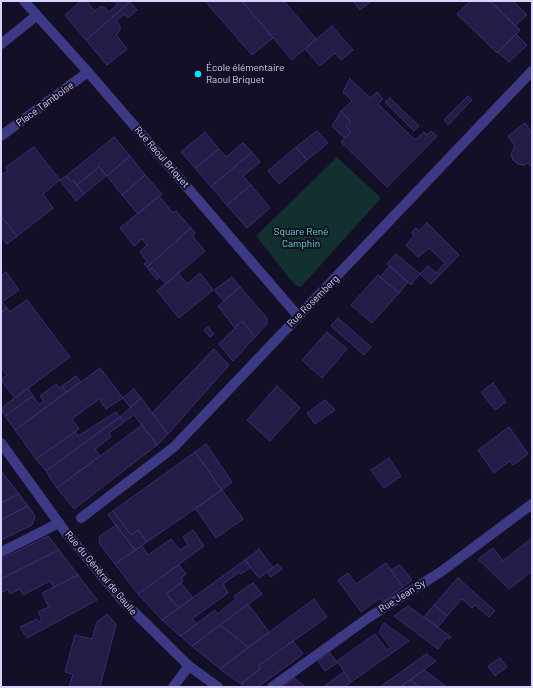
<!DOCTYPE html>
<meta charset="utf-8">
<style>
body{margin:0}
#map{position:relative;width:533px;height:688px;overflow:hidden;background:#130f26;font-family:Barlow,sans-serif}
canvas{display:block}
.frame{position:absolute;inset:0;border:2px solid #d9d4ff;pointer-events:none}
</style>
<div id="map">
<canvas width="533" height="688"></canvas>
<div class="frame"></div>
</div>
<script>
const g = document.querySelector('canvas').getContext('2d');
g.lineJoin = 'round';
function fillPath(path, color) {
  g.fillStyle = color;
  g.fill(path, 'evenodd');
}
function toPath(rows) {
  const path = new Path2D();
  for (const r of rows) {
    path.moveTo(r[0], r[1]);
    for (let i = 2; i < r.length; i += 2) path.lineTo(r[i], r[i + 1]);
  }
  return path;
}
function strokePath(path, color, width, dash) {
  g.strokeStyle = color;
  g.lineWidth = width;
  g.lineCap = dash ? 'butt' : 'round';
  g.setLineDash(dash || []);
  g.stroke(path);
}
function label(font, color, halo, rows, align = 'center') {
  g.font = font + ' Barlow,sans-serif';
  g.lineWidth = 4;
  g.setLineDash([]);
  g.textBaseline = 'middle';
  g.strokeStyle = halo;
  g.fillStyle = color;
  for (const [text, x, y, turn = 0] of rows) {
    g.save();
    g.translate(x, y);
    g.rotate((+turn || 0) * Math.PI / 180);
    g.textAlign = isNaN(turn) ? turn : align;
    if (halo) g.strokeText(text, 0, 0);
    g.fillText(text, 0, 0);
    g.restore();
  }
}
fillPath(toPath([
 [337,157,381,198,301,287,295,285,256,236]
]), '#12302f');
const building = toPath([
 [81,1,86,1,95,11,100,7,104,7,109,12,117,5,115,1,130,2,86,40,65,15,81,1],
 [205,1,242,1,273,38,252,55,205,1],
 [242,1,284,1,316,39,292,60,242,1],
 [353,1,371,1,360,10,353,1],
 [470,1,490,1,520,30,497,53,457,14,470,1],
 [490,1,513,1,527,15,515,26,490,1],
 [130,2,137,10,128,18,124,14,116,21,120,26,120,31,116,35,127,49,107,65,86,40,130,2],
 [332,26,353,50,341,60,335,53,320,66,305,49,332,26],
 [516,34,527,45,509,62,498,52,516,34],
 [350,79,370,98,377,92,383,99,378,104,415,140,424,132,427,135,431,131,437,136,387,187,341,142,351,132,346,127,351,122,341,111,352,101,343,92,350,79],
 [468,96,472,100,448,125,444,120,468,96],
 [390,98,419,126,414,131,385,102,390,98],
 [341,111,351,122,346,127,351,132,344,138,332,126,341,111],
 [525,123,532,133,532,167,528,163,524,165,518,164,513,160,511,154,515,146,508,136,525,123],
 [317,131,328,143,307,160,296,147,317,131],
 [205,132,219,149,195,168,181,152,205,132],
 [114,137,130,156,107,176,99,167,77,185,73,180,71,182,66,176,114,137],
 [243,143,252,152,211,187,195,168,219,149,226,157,243,143],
 [34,147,60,180,43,194,53,208,17,236,1,216,1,175,8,171,6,167,34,147],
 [296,147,307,160,279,184,268,171,296,147],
 [252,152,260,162,243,176,251,185,227,205,211,187,252,152],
 [130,156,145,175,122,195,107,176,130,156],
 [99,167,106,176,84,194,77,185,99,167],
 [145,175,162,194,138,214,122,195,145,175],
 [66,176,71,182,73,180,84,194,76,201,60,180,66,176],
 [251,185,270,208,247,228,227,205,251,185],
 [159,196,173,213,176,211,191,228,147,267,144,264,147,261,140,252,147,245,142,239,134,246,120,228,159,196],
 [1,216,17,236,7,244,1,237,1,216],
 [427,223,459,255,431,284,420,274,428,266,436,273,445,263,429,248,418,257,406,245,414,236,412,234,413,231,416,228,419,231,427,223],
 [191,228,195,233,193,237,205,251,166,284,152,268,149,270,147,267,191,228],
 [396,254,420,274,411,285,387,264,396,254],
 [390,266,408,282,399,293,380,277,390,266],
 [152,268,160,277,157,280,149,270,152,268],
 [6,272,19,290,2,302,7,308,1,313,1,276,6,272],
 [178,273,187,284,200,273,213,290,179,318,157,291,178,273],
 [378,275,399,293,372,323,351,305,378,275],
 [232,277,240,287,224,301,214,290,232,277],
 [240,287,267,318,267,324,255,337,242,321,235,328,218,306,240,287],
 [27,300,70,357,15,398,1,380,7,375,1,368,1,313,7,308,10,312,27,300],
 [338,318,371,347,364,355,331,326,338,318],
 [242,321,255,337,233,361,219,344,242,321],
 [208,327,214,334,210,337,204,330,208,327],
 [327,332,347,349,322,378,302,360,327,332],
 [214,349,229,365,168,434,152,413,214,349],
 [100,368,123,398,106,409,99,399,72,419,79,429,36,459,15,430,100,368],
 [76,376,81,382,66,392,62,386,76,376],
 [493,383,506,402,495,410,481,392,493,383],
 [56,384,59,388,62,386,66,392,15,430,5,416,33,396,39,405,44,401,40,396,56,384],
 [277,386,300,408,270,441,247,420,277,386],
 [28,388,33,396,5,416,1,408,28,388],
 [134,389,141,398,130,407,123,398,134,389],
 [141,398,168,434,157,445,134,415,124,422,120,417,141,398],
 [325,400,335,410,315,424,307,413,325,400],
 [116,412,120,417,46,471,36,459,75,432,78,436,116,412],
 [120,417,124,422,109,433,111,437,95,449,100,456,57,488,46,471,120,417],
 [142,425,157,445,74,509,57,488,142,425],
 [509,427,528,454,513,465,510,461,494,473,478,450,509,427],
 [206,444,232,482,222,490,195,452,206,444],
 [195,452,222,490,147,542,138,530,131,535,113,511,195,452],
 [389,458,401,476,384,488,371,470,389,458],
 [1,471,19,494,1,503,1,471],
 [222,490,243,519,216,538,195,508,222,490],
 [19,494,28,506,1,520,1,503,19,494],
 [28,506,35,516,32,525,1,540,1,520,28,506],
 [113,511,131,535,138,530,147,542,135,550,108,515,113,511],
 [116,525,135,550,115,564,99,543,100,536,116,525],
 [193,530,204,546,138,594,115,564,142,546,148,555,171,539,180,550,188,545,183,537,193,530],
 [48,536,59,550,1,579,1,559,48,536],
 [532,538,532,571,509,589,478,559,493,548,503,561,532,538],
 [259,549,273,568,259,578,245,560,259,549],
 [59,550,78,575,54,587,50,581,23,595,20,589,10,594,8,589,1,593,1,579,59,550],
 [245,560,251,567,241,574,239,572,223,584,228,593,192,619,197,624,180,636,162,620,245,560],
 [386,563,403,587,383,602,380,598,361,612,338,580,348,573,356,584,386,563],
 [278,564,282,569,271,577,267,572,278,564],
 [179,565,186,574,181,578,183,581,166,594,179,608,162,620,138,594,179,565],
 [400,565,412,580,403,587,391,570,400,565],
 [78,575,97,600,27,638,20,627,37,619,39,622,42,620,38,612,49,607,42,593,78,575],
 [458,578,495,611,489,617,475,605,472,608,462,599,447,616,434,605,458,578],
 [181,583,193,598,179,608,166,594,181,583],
 [253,583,262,594,192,646,180,636,215,610,217,614,236,599,234,596,253,583],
 [314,599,327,617,258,666,261,668,241,684,220,669,314,599],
 [248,604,269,632,248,647,220,625,248,604],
 [434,605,447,616,438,627,424,617,434,605],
 [408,606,451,637,449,639,446,638,438,649,394,616,408,606],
 [107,614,116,624,100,687,69,687,73,674,65,672,75,635,92,639,97,622,107,614],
 [384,623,409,641,351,682,337,661,375,634,387,650,391,648,379,632,384,623],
 [220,625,248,647,220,669,192,646,220,625],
 [293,641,303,654,258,687,244,687,241,684,261,668,258,666,293,641],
 [330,653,337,663,325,671,318,661,330,653],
 [426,654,436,661,400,687,380,687,426,654],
 [500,658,507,667,495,676,488,666,500,658],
 [424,670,447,687,420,687,410,680,424,670],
 [344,672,351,682,344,687,323,687,344,672],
 [294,678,306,687,282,687,294,678],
 [410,680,420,687,400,687,410,680]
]);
fillPath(building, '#241b47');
strokePath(building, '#3b2d73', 1);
strokePath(toPath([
 [24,1,88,72,298,316],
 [1,44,36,16],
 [1,136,88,72],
 [81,518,174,447,532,71],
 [1,552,59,523],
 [173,687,189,666],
 [272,687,368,618,442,571,532,504]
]), '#3d3a85', 10);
strokePath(toPath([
 [1,443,64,530,123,601,189,666,218,687]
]), '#3d3a85', 10);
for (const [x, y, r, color] of [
 [198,74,4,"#00e5ff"]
]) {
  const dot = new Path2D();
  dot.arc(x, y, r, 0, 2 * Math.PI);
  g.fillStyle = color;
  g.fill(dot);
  strokePath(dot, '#130f26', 1.5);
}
label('10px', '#d9d4ff', '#130f26', [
 ["École élémentaire",206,68],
 ["Raoul Briquet",206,80]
], 'left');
label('10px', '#d9d4ff', '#130f26', [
 ["Place Tamboise",45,104,-36],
 ["Rue Raoul Briquet",162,157,49],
 ["Rue Rosemberg",313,301,-45],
 ["Rue du Général de Gaulle",101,573,50],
 ["Rue Jean Sy",402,596,-32]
]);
label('10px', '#5fe0c0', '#130f26', [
 ["Square René",301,232],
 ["Camphin",301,244]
]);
</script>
